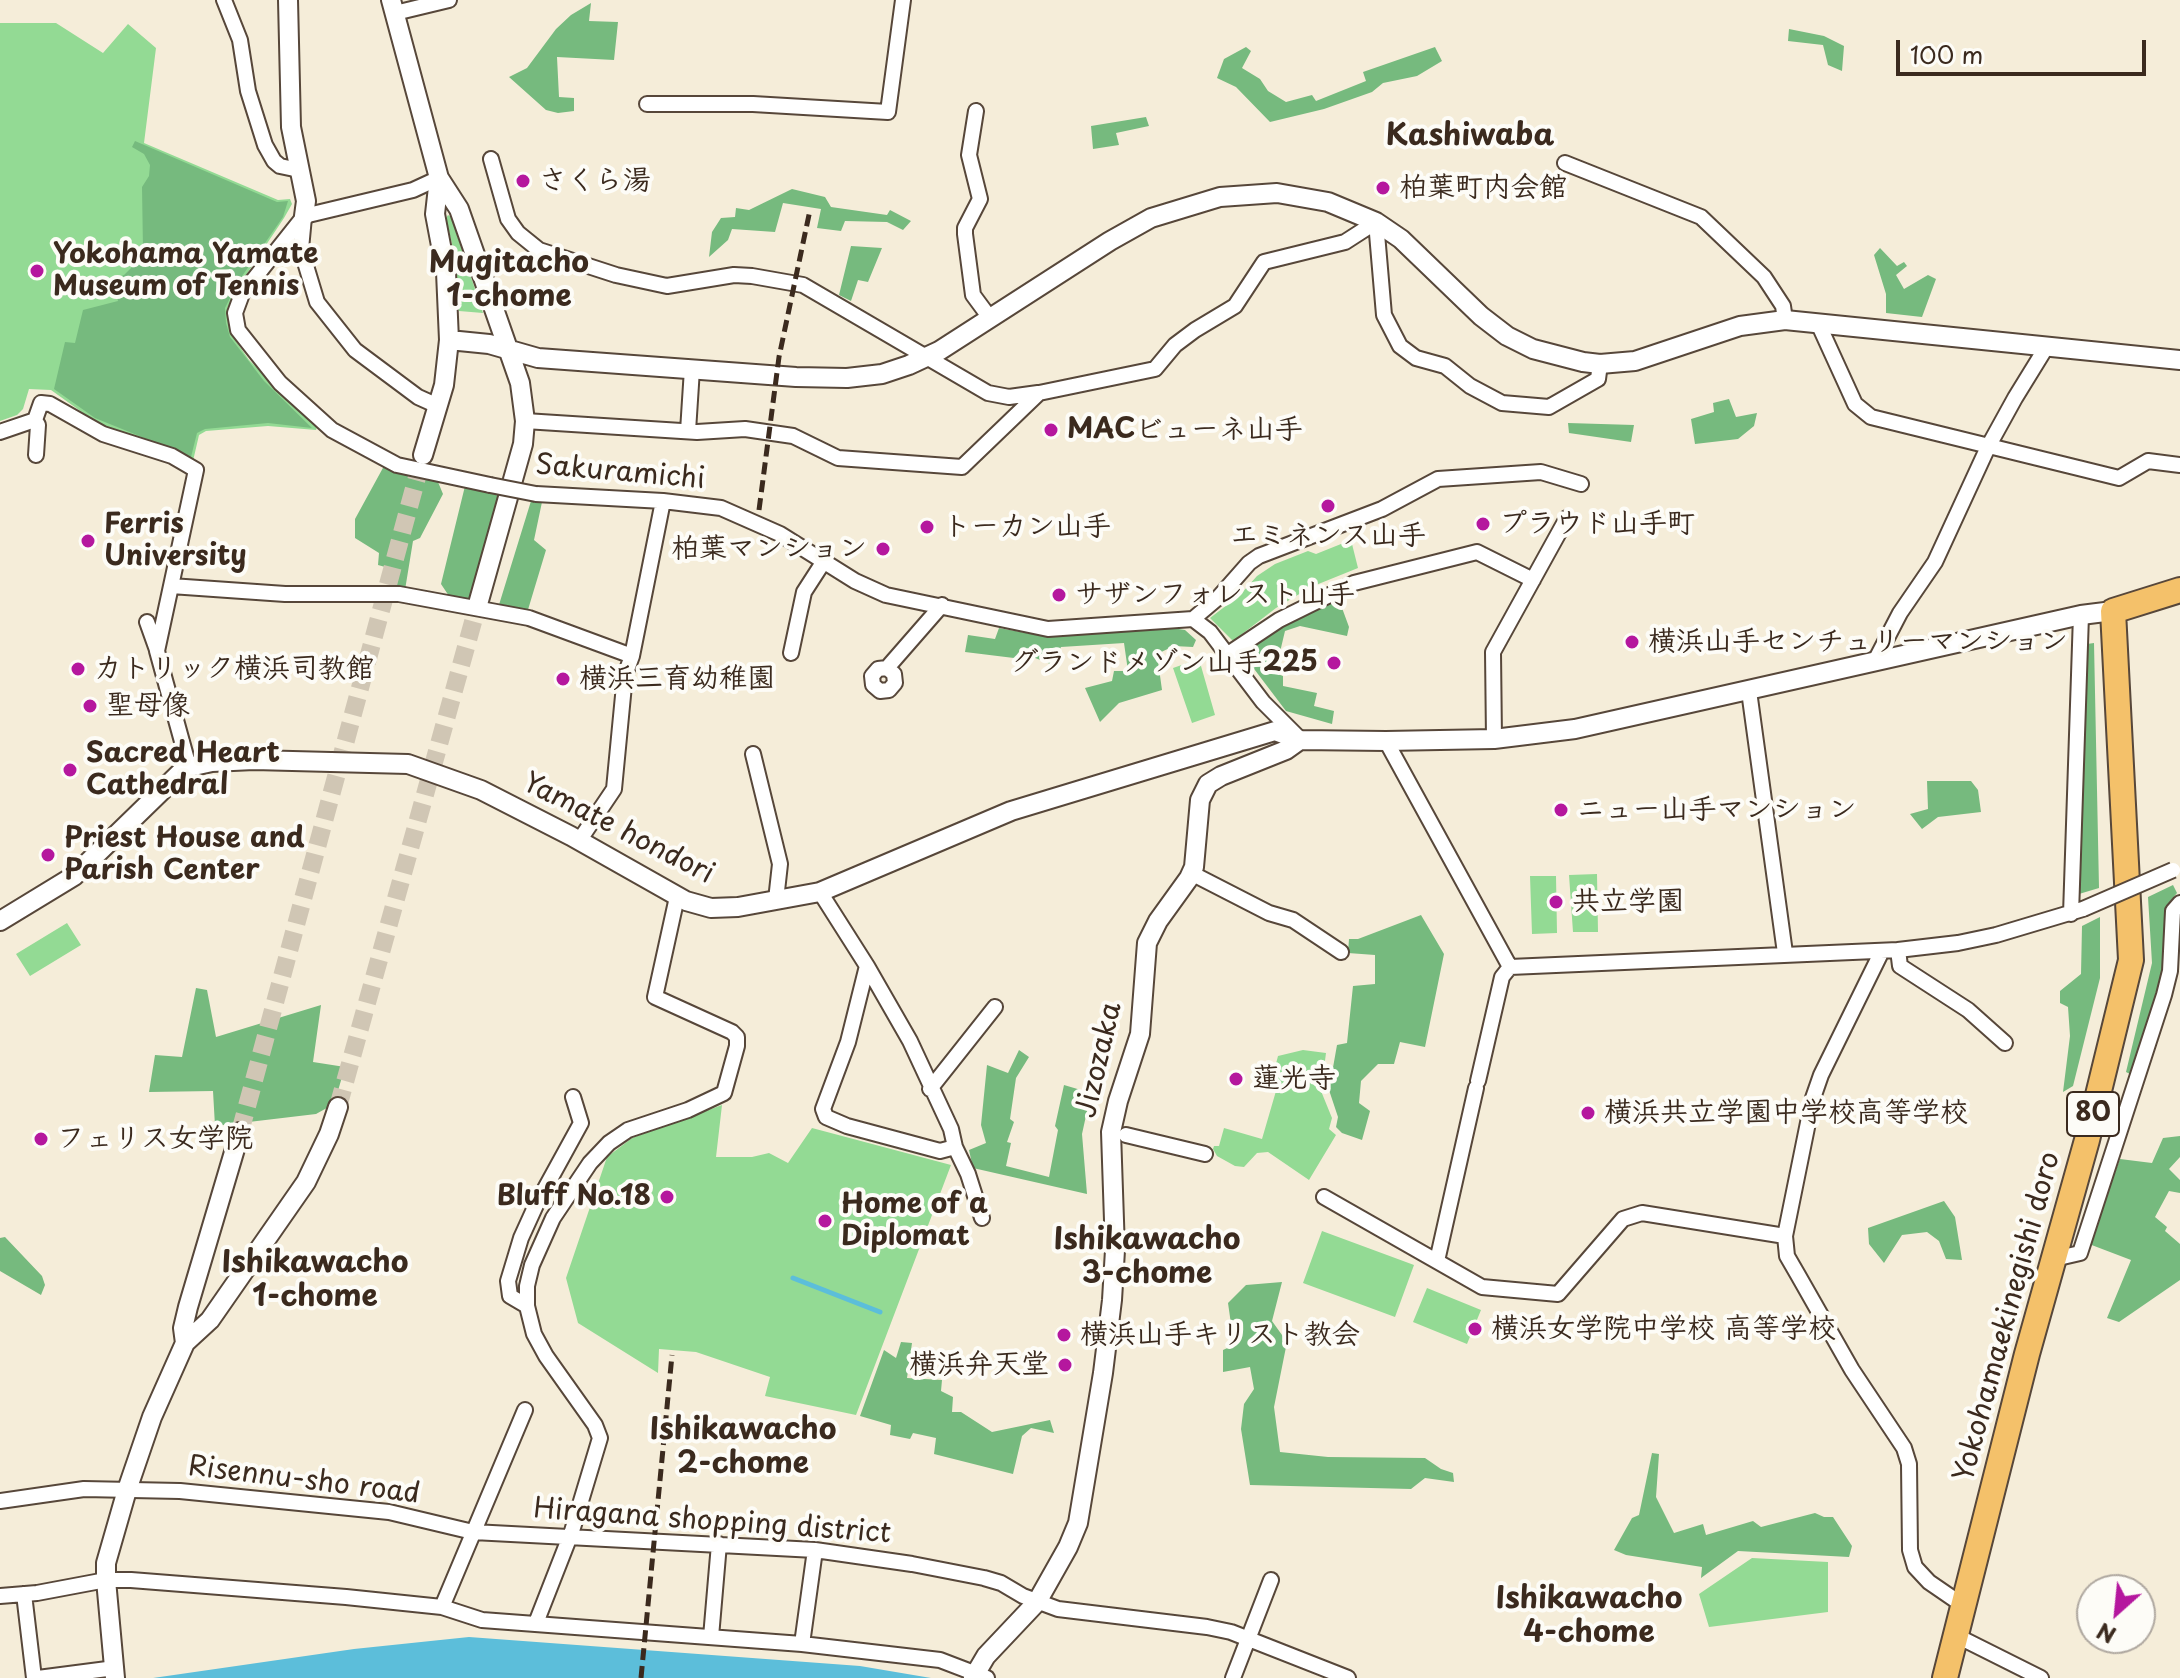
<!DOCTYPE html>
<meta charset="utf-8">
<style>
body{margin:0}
#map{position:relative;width:2180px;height:1678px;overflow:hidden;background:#f5edd9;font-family:"Playpen Sans",sans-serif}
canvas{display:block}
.north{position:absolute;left:2076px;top:1574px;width:80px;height:80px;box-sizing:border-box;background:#fdfcf7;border:2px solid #afa8a0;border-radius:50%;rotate:207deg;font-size:22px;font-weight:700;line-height:32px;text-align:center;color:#3b2a1e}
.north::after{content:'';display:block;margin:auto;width:28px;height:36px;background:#b5179e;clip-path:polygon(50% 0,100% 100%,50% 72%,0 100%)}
.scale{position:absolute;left:1896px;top:40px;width:250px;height:36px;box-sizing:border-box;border:4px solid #3b2a1e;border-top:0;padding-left:10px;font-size:24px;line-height:28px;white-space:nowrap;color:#3b2a1e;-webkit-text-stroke:6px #fdfcf7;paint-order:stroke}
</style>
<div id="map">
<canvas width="2180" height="1678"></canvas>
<div class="north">N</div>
<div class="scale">100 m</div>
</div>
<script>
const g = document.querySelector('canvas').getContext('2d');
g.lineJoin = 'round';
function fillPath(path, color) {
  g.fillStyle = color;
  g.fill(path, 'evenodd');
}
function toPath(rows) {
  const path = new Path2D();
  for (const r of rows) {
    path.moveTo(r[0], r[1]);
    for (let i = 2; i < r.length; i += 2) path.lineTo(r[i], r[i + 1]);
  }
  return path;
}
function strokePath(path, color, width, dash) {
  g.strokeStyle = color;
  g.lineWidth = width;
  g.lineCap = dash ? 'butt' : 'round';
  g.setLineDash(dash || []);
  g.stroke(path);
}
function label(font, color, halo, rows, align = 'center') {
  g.font = font + ' "Playpen Sans","Klee One",sans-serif';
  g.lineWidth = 8;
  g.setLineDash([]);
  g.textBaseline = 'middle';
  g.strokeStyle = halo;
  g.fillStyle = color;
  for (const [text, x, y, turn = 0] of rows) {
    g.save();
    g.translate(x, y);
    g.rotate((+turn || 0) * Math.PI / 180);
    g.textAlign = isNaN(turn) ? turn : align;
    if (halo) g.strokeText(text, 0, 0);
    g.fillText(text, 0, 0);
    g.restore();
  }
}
fillPath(toPath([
 [0,23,56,23,103,53,128,24,156,48,144,143,278,200,290,199,292,204,284,218,240,284,227,309,233,337,249,360,317,427,316,430,268,426,206,431,199,435,193,461,171,449,111,429,93,420,51,390,29,389,23,409,17,415,0,421],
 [448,215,451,217,483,313,459,311,452,244,446,218],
 [1351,540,1358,568,1311,587,1276,608,1233,641,1210,618,1240,595,1257,576,1275,564,1308,551,1316,554],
 [1199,659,1215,715,1192,723,1173,668],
 [1597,874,1598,932,1573,932,1569,875],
 [1530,876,1556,876,1557,933,1532,934],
 [67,923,81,945,30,976,16,954],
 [1303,1050,1326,1053,1321,1091,1332,1118,1329,1129,1336,1135,1309,1180,1268,1152,1257,1153,1244,1167,1235,1166,1217,1156,1213,1149,1214,1146,1219,1146,1224,1128,1262,1139,1276,1091,1272,1079,1278,1056],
 [722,1105,716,1157,752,1157,769,1153,788,1163,812,1128,951,1165,856,1415,765,1396,770,1377,696,1352,659,1349,658,1373,578,1323,566,1278,607,1157,632,1138],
 [1322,1231,1414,1265,1395,1317,1303,1283],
 [1427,1288,1481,1310,1467,1344,1413,1322],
 [1752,1558,1828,1562,1828,1612,1709,1627,1699,1594]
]), '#93da94');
fillPath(toPath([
 [591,3,589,21,618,22,614,60,557,57,559,97,574,98,574,111,558,113,546,110,509,77,527,68,556,29,571,15],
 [1789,29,1824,36,1844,46,1842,71,1828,65,1823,45,1788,41],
 [1246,47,1251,51,1242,68,1260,79,1268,91,1286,102,1312,95,1316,101,1366,81,1363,72,1435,47,1442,61,1417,76,1383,83,1372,92,1324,109,1270,122,1236,87,1217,78,1224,59],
 [1146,117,1149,126,1116,133,1119,145,1093,149,1091,126],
 [135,141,277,202,288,201,283,217,238,282,225,308,226,323,230,337,264,381,312,428,268,423,205,429,197,433,191,457,95,418,54,389,65,342,75,343,83,310,118,301,113,280,124,275,134,265,143,250,142,187,149,176,150,165,144,154,132,147],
 [792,189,825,197,831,207,887,215,890,210,911,221,903,230,887,222,845,221,841,231,817,228,821,209,783,203,775,232,732,229,728,240,709,257,712,232,721,218,735,217,736,208,749,210],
 [851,246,882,248,868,282,858,280,851,301,839,295],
 [1880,248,1897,266,1904,262,1907,266,1896,275,1904,289,1928,275,1936,279,1922,317,1886,313,1886,294,1874,255],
 [1729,399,1736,417,1757,413,1754,426,1738,439,1695,444,1691,419,1714,412,1713,403],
 [1568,423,1634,425,1631,442,1569,433],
 [384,466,395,471,438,482,443,494,420,538,413,541,405,590,392,589,396,570,378,565,379,553,355,538,355,519],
 [465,486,499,493,468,602,451,599,441,584],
 [531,501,542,502,534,540,546,550,527,613,498,608],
 [1338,597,1349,627,1347,636,1300,626,1285,631,1275,673,1283,676,1283,686,1317,693,1314,706,1334,711,1332,724,1286,711,1242,653,1281,623],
 [1166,627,1185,630,1196,640,1193,647,1174,646,1157,654,1162,690,1119,703,1100,722,1085,688,1112,681,1114,671,1128,671,1124,643,1061,647,1053,665,1025,654,1022,659,965,652,968,635,995,639,999,628,1048,637],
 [2094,643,2099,888,2079,894,2087,644],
 [1927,781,1971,781,1978,790,1981,812,1938,817,1922,829,1910,814,1928,809],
 [2173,885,2177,893,2167,905,2164,975,2132,1075,2126,1072,2152,963,2148,897],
 [1421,915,1444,954,1425,1047,1400,1042,1394,1064,1378,1064,1361,1081,1359,1103,1370,1111,1362,1140,1342,1133,1336,1127,1338,1117,1329,1090,1337,1045,1347,1043,1353,986,1375,984,1375,955,1348,953,1349,939,1358,939],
 [2100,917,2100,978,2073,1086,2063,1092,2070,1036,2068,1007,2060,1003,2060,991,2081,974,2082,926],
 [196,988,207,990,216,1037,321,1005,313,1062,345,1067,334,1104,316,1114,215,1126,213,1091,149,1092,155,1055,182,1057],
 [1019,1050,1029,1057,1016,1078,1010,1119,1014,1122,1007,1142,1011,1143,1006,1166,1049,1177,1058,1130,1055,1126,1064,1085,1091,1093,1082,1134,1087,1194,973,1168,969,1150,986,1143,981,1125,987,1065,1008,1073],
 [2180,1136,2180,1157,2169,1169,2180,1180,2180,1193,2169,1191,2155,1217,2167,1227,2165,1231,2180,1244,2180,1280,2119,1322,2107,1318,2131,1260,2089,1244,2120,1159,2152,1163,2163,1138],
 [1944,1201,1955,1217,1962,1260,1946,1259,1939,1241,1927,1232,1902,1235,1884,1263,1869,1244,1868,1228],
 [5,1237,42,1276,45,1285,41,1295,0,1271,0,1238],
 [1282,1282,1272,1321,1287,1342,1274,1407,1280,1452,1328,1457,1425,1458,1441,1469,1453,1473,1454,1482,1425,1478,1411,1489,1250,1485,1241,1429,1244,1404,1254,1389,1250,1367,1223,1372,1223,1350,1234,1345,1228,1303,1246,1285],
 [901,1342,912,1343,907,1378,942,1380,941,1391,953,1397,952,1412,961,1412,992,1432,1050,1420,1054,1433,1031,1428,1022,1436,1013,1474,934,1454,936,1438,913,1433,910,1439,890,1435,891,1425,860,1416,884,1350,896,1358],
 [1652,1453,1659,1454,1656,1497,1674,1533,1703,1524,1706,1535,1753,1521,1761,1527,1815,1513,1824,1517,1833,1517,1852,1546,1849,1557,1738,1551,1701,1578,1702,1567,1626,1555,1614,1550,1632,1518,1639,1515]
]), '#76ba7e');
fillPath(toPath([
 [469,1637,860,1666,931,1678,153,1678,354,1649]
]), '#5cbeda');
strokePath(toPath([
 [793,1278,880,1312]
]), '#5cbeda', 5);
strokePath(toPath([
 [338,1107,478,604],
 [240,1132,423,455]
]), '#d0c6b4', 18, [18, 9]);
const minor = toPath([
 [224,0,240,40,248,91,265,145,274,161,280,166,299,170],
 [395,13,449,0],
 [647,104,753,104,888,112,903,0],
 [976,111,969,155,980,199,965,228,965,234,973,295,990,318],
 [491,159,508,219,518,233,539,250,616,275,667,286,734,275,752,276,803,285,988,393,1009,397,1038,393],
 [1565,163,1701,217,1764,277,1783,306,1785,320],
 [304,216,242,294,235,313,238,330,280,383,332,430,397,465,490,485],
 [304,216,413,190,439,178],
 [304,217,301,249,317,302,355,350,418,397,438,406],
 [1818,323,1855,404,1871,417,2119,478,2148,461,2180,465],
 [35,420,38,425,36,455],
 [525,421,697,432,745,429,793,436,838,458,962,467,1039,393,1155,369,1175,345,1195,330,1235,306,1264,262,1345,242,1376,222,1384,315,1400,346,1416,358,1445,366,1470,386,1502,403,1549,407,1598,379,1600,364],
 [688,431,692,369],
 [0,432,35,420,41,403,50,404,103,434,172,456,196,470,157,651,189,767],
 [536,494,663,501,721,508,780,534,855,581,886,595,1048,629,1193,619,1210,632,1263,702,1298,737],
 [171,586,285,594,399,594,529,618,632,656],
 [1193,619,1219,597,1249,563,1259,556,1382,509,1438,479,1541,472,1581,484],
 [147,622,157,650],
 [791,653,804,592,824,561],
 [1228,654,1279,620,1354,583,1477,552,1533,580],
 [1874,663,1900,613,1935,562,1988,447,2015,398,2047,346],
 [887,668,894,674,895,683,889,690,880,691,873,685,872,676,878,669,887,668,942,605],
 [1749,691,1785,953],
 [1494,739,1493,652,1567,518],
 [1386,741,1510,967],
 [753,754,780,864,776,900],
 [579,841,614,789,625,675,632,656,663,501],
 [1191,873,1269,913,1293,920,1341,952],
 [820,892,867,966,848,1042,823,1109,826,1117,847,1126,940,1151,955,1147],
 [2071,914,2081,615],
 [1898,950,1900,966,1968,1010,2005,1043],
 [1882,951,1821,1075,1813,1098,1785,1236,1787,1256,1798,1275,1852,1370,1904,1448,1909,1464,1910,1550,1915,1567,1929,1582,1964,1606],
 [867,966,910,1041,951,1129,955,1147,968,1174,982,1218],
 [1478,1081,1502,977,1510,967,1898,950,1958,943,1996,935,2083,909],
 [930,1089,995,1007],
 [1126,1135,1205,1154],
 [1324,1197,1482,1287,1558,1294,1623,1219,1642,1213,1785,1236],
 [2054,1259,2080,1253,2164,995,2170,971,2173,911,2180,903],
 [1437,1261,1476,1088],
 [527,1306,510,1296,508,1281,521,1238,536,1205,581,1123,573,1097],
 [0,1501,84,1489,180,1491,389,1512,473,1532,815,1550,912,1564,984,1578,1001,1583,1023,1596,1058,1609,1207,1627,1231,1632,1348,1678],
 [24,1594,34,1678],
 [0,1596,37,1593,106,1580,131,1580,346,1597,442,1607,482,1620,802,1644,940,1660,987,1678],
 [442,1607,525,1410],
 [536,1623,572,1531,600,1438,595,1425,546,1356,534,1334,527,1306,527,1286,532,1265,553,1218,590,1163,609,1143,628,1130,688,1110,724,1093,737,1046,737,1037,732,1032,655,997,677,897],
 [1955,1635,2041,1678],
 [711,1637,719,1544],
 [802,1644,815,1550],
 [38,1678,115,1668],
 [1233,1678,1271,1580]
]);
const tertiary = toPath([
 [288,0,291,127,306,201,304,216],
 [391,0,439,178,459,209,520,383,525,421,523,444,478,604],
 [449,340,489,344,538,358,796,377,847,378,882,374,909,365,939,351,1110,241,1151,218,1220,197,1277,193,1328,202,1376,222,1401,239,1481,316,1507,336,1533,349,1583,362,1600,364,1635,361,1740,326,1785,320,2180,360],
 [423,455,444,385,449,340,446,272,435,214,439,178],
 [0,921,74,876,181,772,189,767,212,762,254,760,408,764,481,790,571,836,686,901,711,908,738,907,820,892,1011,811,1275,731,1300,740,1386,741,1494,739,1575,729,2081,615,2113,611],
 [185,1343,183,1328,188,1307,240,1132],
 [115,1678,106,1580,106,1563,127,1490,152,1417,185,1343,210,1320,306,1182,329,1134,338,1107],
 [973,1678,986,1656,1037,1602,1068,1547,1078,1523,1103,1373,1112,1300,1115,1250,1111,1132,1118,1101,1140,1034,1147,943,1158,921,1189,878,1194,867,1200,800,1208,784,1221,776,1286,750,1300,740]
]);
const primary = toPath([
 [1945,1678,2027,1354,2087,1140,2131,960,2113,611,2180,590]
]);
strokePath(minor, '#57473a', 18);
strokePath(tertiary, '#57473a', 22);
strokePath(primary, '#57473a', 28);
strokePath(minor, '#fff', 14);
strokePath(tertiary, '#fff', 18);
strokePath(primary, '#f4c16a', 24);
strokePath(toPath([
 [759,510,779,357,810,210],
 [641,1678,672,1355]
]), '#3b2a1e', 5, [12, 6]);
const minorBridge = toPath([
 [490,485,536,494],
 [2083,909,2173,870]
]);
strokePath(minorBridge, '#57473a', 18, []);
strokePath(minorBridge, '#fff', 14);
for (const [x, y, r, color] of [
 [523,181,8,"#b5179e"],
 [1383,188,8,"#b5179e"],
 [37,271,8,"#b5179e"],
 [1051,430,8,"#b5179e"],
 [1328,506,8,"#b5179e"],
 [1483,524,8,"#b5179e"],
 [927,527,8,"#b5179e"],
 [88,541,8,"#b5179e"],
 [883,549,8,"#b5179e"],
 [1059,595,8,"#b5179e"],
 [1632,642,8,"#b5179e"],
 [1334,663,8,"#b5179e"],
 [78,669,8,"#b5179e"],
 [563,679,8,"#b5179e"],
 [90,706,8,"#b5179e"],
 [70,770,8,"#b5179e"],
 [1561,810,8,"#b5179e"],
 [48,855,8,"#b5179e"],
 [1556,902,8,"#b5179e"],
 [1236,1079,8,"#b5179e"],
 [1588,1113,8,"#b5179e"],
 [41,1139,8,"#b5179e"],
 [667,1197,8,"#b5179e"],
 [825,1221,8,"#b5179e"],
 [1475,1329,8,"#b5179e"],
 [1064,1335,8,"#b5179e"],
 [1065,1365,8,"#b5179e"]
]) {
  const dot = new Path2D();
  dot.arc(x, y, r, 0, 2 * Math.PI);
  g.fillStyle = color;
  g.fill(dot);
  strokePath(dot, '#fdfcf7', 3);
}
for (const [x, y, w] of [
 [2093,1114,52]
]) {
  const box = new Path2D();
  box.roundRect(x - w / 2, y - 22, w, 44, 6);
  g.fillStyle = '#fdfcf7';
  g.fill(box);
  strokePath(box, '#3b2a1e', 2);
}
label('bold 26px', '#3b2a1e', null, [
 ["80",2093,1114]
]);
label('bold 28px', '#3b2a1e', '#fdfcf7', [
 ["さくら湯",539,181],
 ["柏葉町内会館",1399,188],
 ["Yokohama Yamate",53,255],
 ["Museum of Tennis",53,287],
 ["MACビューネ山手",1067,430],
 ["プラウド山手町",1499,524],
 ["Ferris",104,525],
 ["University",104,557],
 ["トーカン山手",943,527],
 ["エミネンス山手",1328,536,"center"],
 ["柏葉マンション",867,549,"right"],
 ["サザンフォレスト山手",1075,595],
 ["横浜山手センチュリーマンション",1648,642],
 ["グランドメゾン山手225",1318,663,"right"],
 ["カトリック横浜司教館",94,669],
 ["横浜三育幼稚園",579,679],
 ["聖母像",106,706],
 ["Sacred Heart",86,754],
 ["Cathedral",86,786],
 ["ニュー山手マンション",1577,810],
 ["Priest House and",64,839],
 ["Parish Center",64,871],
 ["共立学園",1572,902],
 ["蓮光寺",1252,1079],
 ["横浜共立学園中学校高等学校",1604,1113],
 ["フェリス女学院",57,1139],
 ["Bluff No.18",651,1197,"right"],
 ["Home of a",841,1205],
 ["Diplomat",841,1237],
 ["横浜女学院中学校 高等学校",1491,1329],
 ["横浜山手キリスト教会",1080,1335],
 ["横浜弁天堂",1049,1365,"right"]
], 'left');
label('28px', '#3b2a1e', '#fdfcf7', [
 ["Sakuramichi",620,473,5],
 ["Yamate hondori",618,829,27],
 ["Jizozaka",1100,1060,-77],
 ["Yokohamaekinegishi doro",2008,1317,-75],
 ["Risennu-sho road",304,1481,7],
 ["Hiragana shopping district",712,1522,4]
]);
label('bold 30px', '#3b2a1e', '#fdfcf7', [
 ["Kashiwaba",1470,137],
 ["Mugitacho",509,264],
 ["1-chome",509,298],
 ["Ishikawacho",1147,1241],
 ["3-chome",1147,1275],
 ["Ishikawacho",315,1264],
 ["1-chome",315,1298],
 ["Ishikawacho",743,1431],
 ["2-chome",743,1465],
 ["Ishikawacho",1589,1600],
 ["4-chome",1589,1634]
]);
</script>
